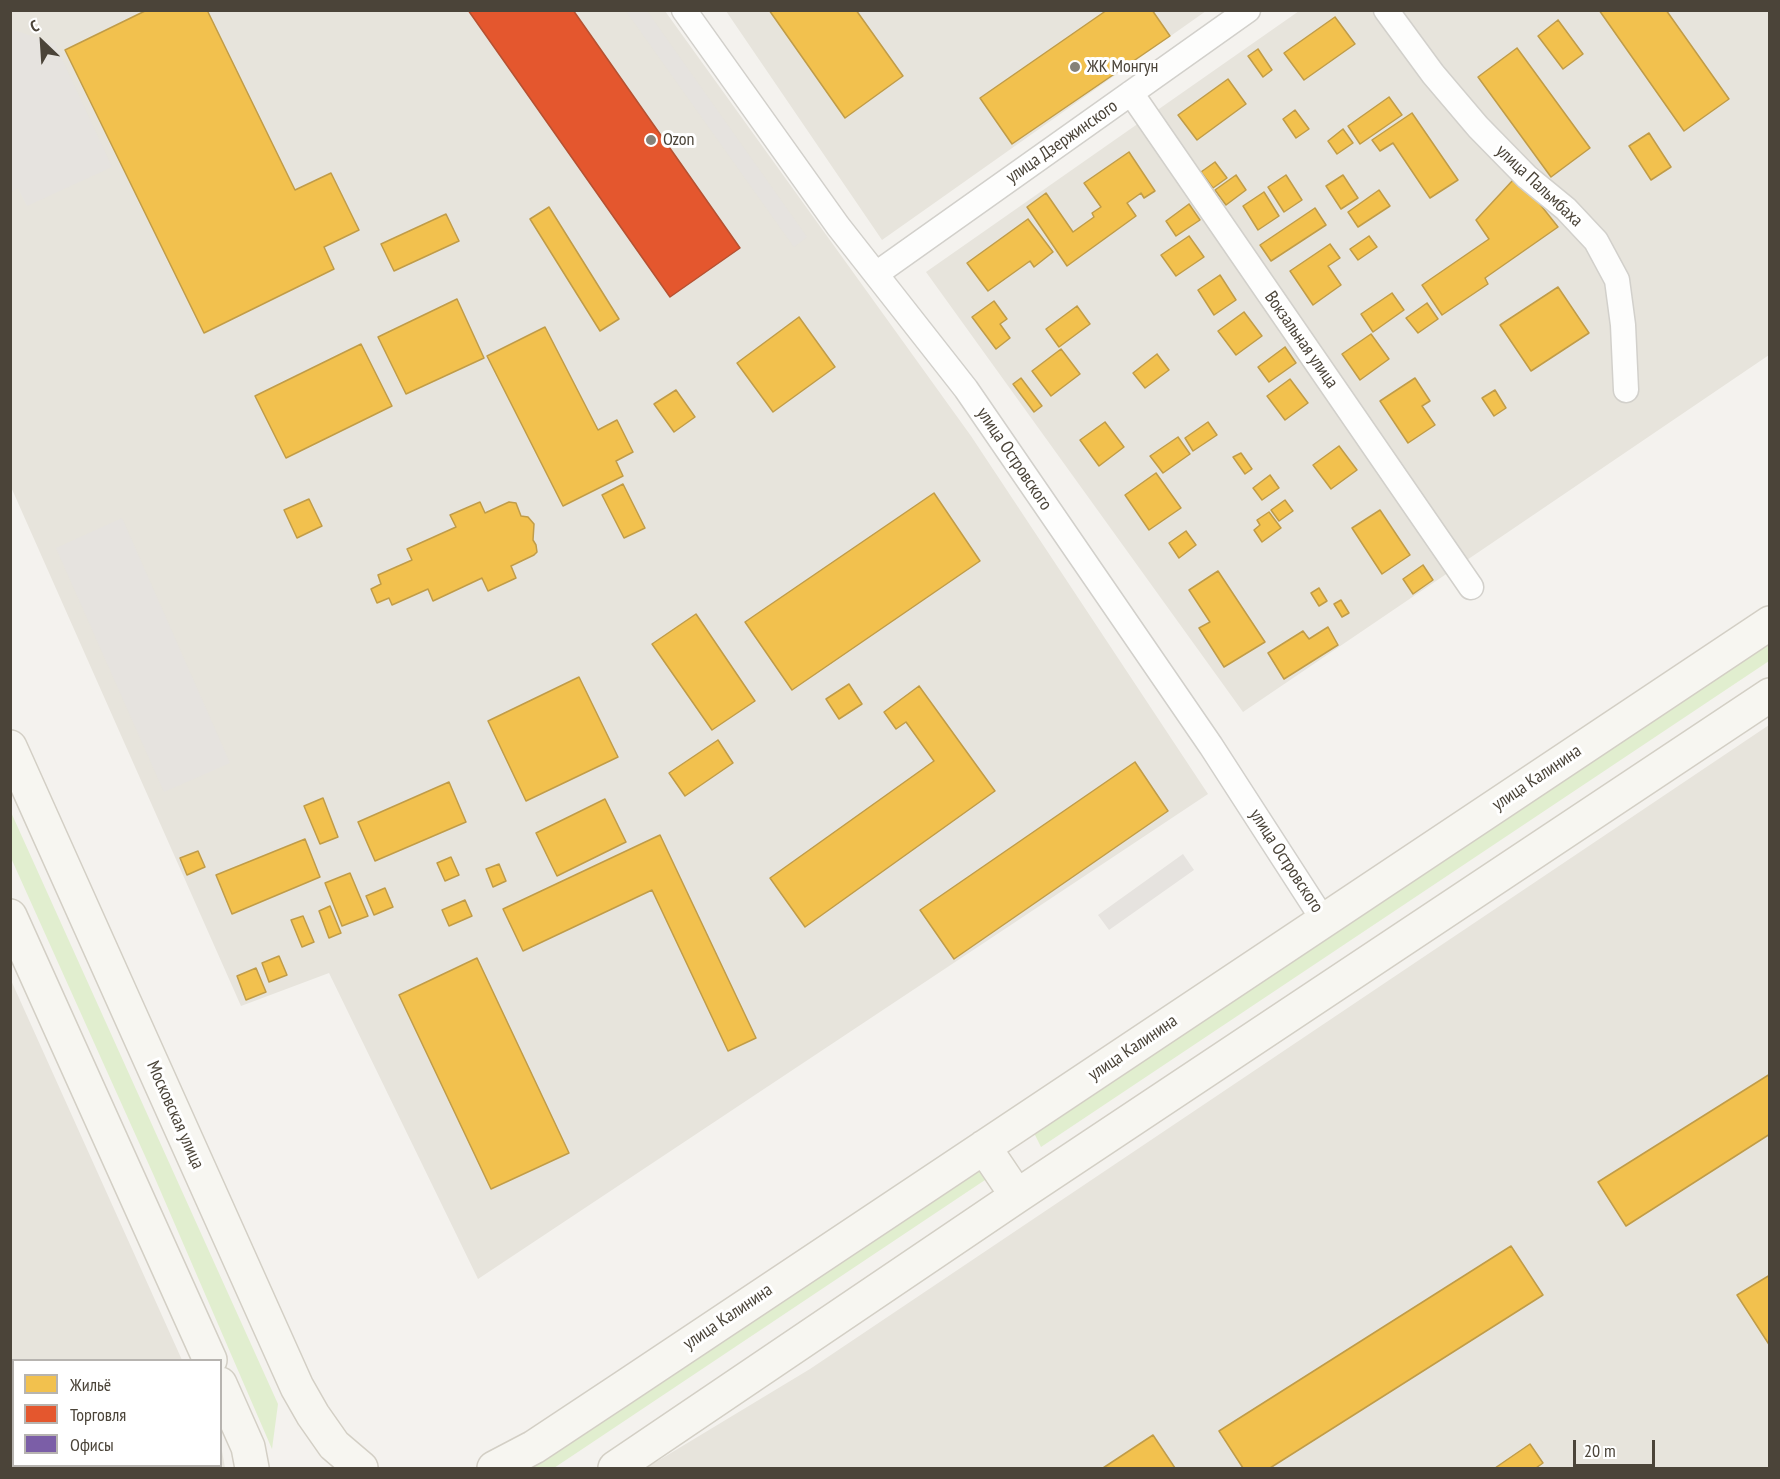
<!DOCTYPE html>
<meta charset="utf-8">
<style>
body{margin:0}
#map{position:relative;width:1780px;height:1479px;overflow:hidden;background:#f4f2ee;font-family:"PT Sans Narrow",sans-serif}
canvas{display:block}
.frame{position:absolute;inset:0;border:12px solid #4b4439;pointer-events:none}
.legend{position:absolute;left:12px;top:1359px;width:210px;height:108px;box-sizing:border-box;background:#fff;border:2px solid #b7b4b0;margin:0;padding:8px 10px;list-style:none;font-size:18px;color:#4b4439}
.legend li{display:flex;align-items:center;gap:12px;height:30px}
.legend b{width:30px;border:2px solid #b7b4b0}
.north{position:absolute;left:12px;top:12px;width:60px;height:60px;-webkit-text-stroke:4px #fff;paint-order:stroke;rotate:335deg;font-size:16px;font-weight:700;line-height:24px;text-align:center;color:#4b4439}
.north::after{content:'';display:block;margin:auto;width:21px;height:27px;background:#4b4439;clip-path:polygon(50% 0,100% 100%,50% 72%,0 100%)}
.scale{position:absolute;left:1573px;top:1440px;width:82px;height:27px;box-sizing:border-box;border:3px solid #4b4439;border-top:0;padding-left:8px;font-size:18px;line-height:21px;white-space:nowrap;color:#4b4439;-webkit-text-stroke:4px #fff;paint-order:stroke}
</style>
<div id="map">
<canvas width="1780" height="1479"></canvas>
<div class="frame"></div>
<ul class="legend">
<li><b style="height:16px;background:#f2c14e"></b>Жильё</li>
<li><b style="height:16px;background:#e4572e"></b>Торговля</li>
<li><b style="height:16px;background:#7b5ea7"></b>Офисы</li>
</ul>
<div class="north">С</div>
<div class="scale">20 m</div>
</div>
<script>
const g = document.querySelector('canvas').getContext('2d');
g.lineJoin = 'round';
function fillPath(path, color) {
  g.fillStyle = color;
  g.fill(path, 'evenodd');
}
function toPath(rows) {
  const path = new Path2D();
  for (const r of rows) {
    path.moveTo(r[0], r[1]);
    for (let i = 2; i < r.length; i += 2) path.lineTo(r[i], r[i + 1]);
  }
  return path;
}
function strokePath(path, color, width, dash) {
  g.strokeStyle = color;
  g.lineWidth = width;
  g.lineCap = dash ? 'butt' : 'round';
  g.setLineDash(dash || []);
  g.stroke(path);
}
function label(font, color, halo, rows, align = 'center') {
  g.font = font + ' "PT Sans Narrow",sans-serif';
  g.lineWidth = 6;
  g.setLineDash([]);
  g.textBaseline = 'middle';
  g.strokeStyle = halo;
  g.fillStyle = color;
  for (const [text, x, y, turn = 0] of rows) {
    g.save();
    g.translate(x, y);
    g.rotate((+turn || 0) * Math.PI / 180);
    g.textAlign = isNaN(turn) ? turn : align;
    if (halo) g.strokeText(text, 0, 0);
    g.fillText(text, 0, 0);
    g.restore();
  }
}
fillPath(toPath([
 [10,11,665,11,971,436,1208,794,478,1279,329,973,241,1006,11,487],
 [726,11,1206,11,882,240],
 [1299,11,1769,11,1769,355,1243,712,926,272],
 [1769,725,1769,1468,646,1468,810,1369],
 [10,978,182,1360,14,1360,14,1466,220,1466,221,1445,225,1468,11,1468]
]), '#e7e4dc');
fillPath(toPath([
 [1769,636,1769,661,1041,1147,1032,1129],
 [10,810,278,1404,272,1449,154,1176,11,858],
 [979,1164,988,1178,554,1468,520,1468]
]), '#e1eecf');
fillPath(toPath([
 [626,11,647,11,807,237,794,247],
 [11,29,55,44,112,167,27,206,18,188,11,192],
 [122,518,230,763,164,792,56,548],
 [1183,854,1194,870,1109,930,1098,915]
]), '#e6e3df');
const homes = toPath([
 [147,10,207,10,295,190,331,173,359,230,324,247,334,269,204,333,65,50,147,10],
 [769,10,856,10,903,76,845,118,769,10],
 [1107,10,1152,10,1170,36,1012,144,980,98,1107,10],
 [1599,10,1666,10,1729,99,1684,131,1599,10],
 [1335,17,1355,44,1304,80,1284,53,1335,17],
 [1558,20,1583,54,1563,69,1538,36,1558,20],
 [1517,48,1590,148,1551,177,1478,77,1517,48],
 [1258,49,1272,70,1263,77,1248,56,1258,49],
 [1228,79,1246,104,1197,140,1178,115,1228,79],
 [1389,97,1402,115,1360,144,1348,126,1389,97],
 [1295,110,1309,129,1296,138,1283,119,1295,110],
 [1412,113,1458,180,1430,198,1393,143,1380,151,1372,140,1412,113],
 [1343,129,1353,143,1337,154,1328,141,1343,129],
 [1649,133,1671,167,1651,180,1629,146,1649,133],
 [1129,152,1155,191,1144,198,1141,193,1127,203,1136,216,1067,266,1027,207,1046,193,1073,232,1094,217,1092,213,1101,207,1084,183,1129,152],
 [1215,162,1227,178,1213,188,1201,172,1215,162],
 [1236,175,1246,190,1226,205,1215,190,1236,175],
 [1286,175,1302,200,1284,212,1268,187,1286,175],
 [1343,175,1358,198,1341,209,1326,186,1343,175],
 [1513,180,1539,203,1558,227,1485,278,1488,284,1442,315,1422,285,1489,239,1476,220,1513,180],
 [1379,190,1390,206,1358,227,1348,212,1379,190],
 [1264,192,1279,216,1258,230,1243,206,1264,192],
 [1189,204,1200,220,1176,236,1166,221,1189,204],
 [549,207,619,319,600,331,530,219,549,207],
 [1315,208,1326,225,1271,261,1260,245,1315,208],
 [446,214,459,241,394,271,381,244,446,214],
 [1028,219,1053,252,1034,267,1030,261,988,291,967,263,1028,219],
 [1189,236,1204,257,1176,276,1161,255,1189,236],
 [1369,236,1377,247,1358,260,1350,249,1369,236],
 [1330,244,1340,258,1328,266,1341,285,1313,305,1290,271,1330,244],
 [1220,275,1236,300,1214,315,1198,290,1220,275],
 [1558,287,1589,333,1531,371,1500,325,1558,287],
 [1392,293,1404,310,1373,332,1361,314,1392,293],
 [457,299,484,358,406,394,378,337,457,299],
 [994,301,1007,319,1000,324,1010,338,996,349,972,317,994,301],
 [1427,303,1438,319,1418,333,1406,318,1427,303],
 [1077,306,1090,324,1059,347,1046,329,1077,306],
 [1244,312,1262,336,1236,355,1218,331,1244,312],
 [799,317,835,367,773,412,737,363,799,317],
 [545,327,598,430,617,420,633,452,616,461,623,476,563,506,487,356,545,327],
 [1371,334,1389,359,1360,380,1342,354,1371,334],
 [361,344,392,406,286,458,255,396,361,344],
 [1285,347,1296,363,1269,382,1258,367,1285,347],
 [1061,349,1080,374,1051,396,1032,371,1061,349],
 [1157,354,1169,370,1145,388,1133,373,1157,354],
 [1021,378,1042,406,1034,412,1013,384,1021,378],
 [1415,378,1430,401,1422,406,1435,425,1408,443,1380,401,1415,378],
 [1290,379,1308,403,1285,420,1267,396,1290,379],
 [676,390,695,417,674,432,654,404,676,390],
 [1495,390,1506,408,1494,416,1482,398,1495,390],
 [1105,422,1124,447,1099,466,1080,440,1105,422],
 [1208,422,1217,435,1193,451,1185,438,1208,422],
 [1178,437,1190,454,1163,473,1150,456,1178,437],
 [1339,446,1357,470,1331,489,1313,465,1339,446],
 [1241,453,1252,469,1245,474,1233,457,1241,453],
 [1156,473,1181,508,1149,530,1125,495,1156,473],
 [1270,475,1279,488,1262,500,1253,488,1270,475],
 [623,484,645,528,624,538,602,495,623,484],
 [934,493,980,561,792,690,745,622,934,493],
 [309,499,322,526,297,538,284,510,309,499],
 [1285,500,1293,511,1279,521,1271,510,1285,500],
 [480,502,485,513,509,502,516,503,521,516,528,517,534,524,533,540,536,545,537,552,534,555,511,566,516,578,488,591,482,578,433,601,428,589,392,605,389,598,377,603,371,589,381,584,378,575,412,560,407,549,456,527,450,515,480,502],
 [1380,510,1410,555,1382,574,1352,528,1380,510],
 [1269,512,1281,528,1262,542,1254,530,1260,525,1257,520,1269,512],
 [1186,531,1196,545,1179,558,1169,543,1186,531],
 [1423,565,1433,580,1413,594,1403,579,1423,565],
 [1218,571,1265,642,1224,667,1199,628,1210,622,1189,590,1218,571],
 [1319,588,1327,601,1319,606,1311,593,1319,588],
 [1341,600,1349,613,1342,617,1334,604,1341,600],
 [696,614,755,701,712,730,652,644,696,614],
 [1328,627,1338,645,1284,679,1268,653,1303,631,1309,639,1328,627],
 [579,677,618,757,526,801,488,721,579,677],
 [849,684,862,704,839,719,826,699,849,684],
 [919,686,995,791,805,927,770,878,934,761,906,722,896,729,884,712,919,686],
 [718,740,733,763,685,796,669,773,718,740],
 [1135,762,1168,811,954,959,920,910,1135,762],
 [449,782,466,822,375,861,358,822,449,782],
 [323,798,338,837,320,844,304,806,323,798],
 [605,799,626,842,557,876,536,833,605,799],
 [660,835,756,1038,728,1051,652,890,523,951,503,909,660,835],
 [305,839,320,877,232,914,216,875,305,839],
 [198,851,205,867,187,875,180,858,198,851],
 [451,857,459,875,445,881,437,863,451,857],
 [499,864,506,881,493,887,486,869,499,864],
 [350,873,368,916,342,926,325,883,350,873],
 [385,888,393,907,374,915,366,896,385,888],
 [465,900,472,916,449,926,442,910,465,900],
 [330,906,341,933,329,938,319,911,330,906],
 [303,916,314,942,302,947,291,920,303,916],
 [279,956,287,975,269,982,262,963,279,956],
 [477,958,569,1153,491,1189,399,995,477,958],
 [256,968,266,992,246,1000,237,976,256,968],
 [1770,1074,1770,1134,1626,1226,1598,1182,1770,1074],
 [1511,1246,1543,1295,1270,1468,1243,1468,1219,1431,1511,1246],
 [1770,1275,1770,1346,1737,1295,1770,1275],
 [1153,1435,1175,1468,1103,1468,1153,1435],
 [1530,1444,1543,1463,1536,1468,1495,1468,1530,1444]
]);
fillPath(homes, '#f2c14e');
strokePath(homes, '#c09c48', 1.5);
const shops = toPath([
 [468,10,573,10,740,248,670,297,468,10]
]);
fillPath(shops, '#e4572e');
strokePath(shops, '#b65131', 1.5);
const offices = toPath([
 [10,1423,14,1431,14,1466,26,1466,27,1468,10,1468,10,1423]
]);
fillPath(offices, '#7b5ea7');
strokePath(offices, '#6d5686', 1.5);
const minor = toPath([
 [684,10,838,226,966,389,1211,746,1324,921],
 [1386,10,1433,74,1478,127,1527,177,1566,209,1596,241,1617,280,1623,325,1626,390],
 [1131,93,1471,587],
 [876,274,1248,10]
]);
const secondary = toPath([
 [10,747,297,1387,313,1415,334,1445,361,1468],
 [10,916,210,1360],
 [984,1147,1017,1196],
 [220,1384,248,1447,252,1468],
 [494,1468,534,1447,623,1388,1770,623],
 [615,1468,1017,1196,1770,695]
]);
strokePath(minor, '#d2d0cb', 27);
strokePath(secondary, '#d3cfc5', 36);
strokePath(minor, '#fdfdfc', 24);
strokePath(secondary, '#f7f6f1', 33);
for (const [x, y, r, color] of [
 [1075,67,6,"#868178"],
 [651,140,6,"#868178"]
]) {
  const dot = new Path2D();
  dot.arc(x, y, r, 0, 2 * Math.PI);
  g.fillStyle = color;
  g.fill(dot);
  strokePath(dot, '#fff', 2);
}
label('18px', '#4b4439', '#fff', [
 ["ЖК Монгун",1087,67],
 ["Ozon",663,140]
], 'left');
label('18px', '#4b4439', '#fff', [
 ["улица Дзержинского",1062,142,-35],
 ["улица Пальмбаха",1539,186,43],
 ["Вокзальная улица",1301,340,55],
 ["улица Островского",1014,459,56],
 ["улица Калинина",1537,778,-34],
 ["улица Островского",1286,861,57],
 ["улица Калинина",1133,1048,-34],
 ["Московская улица",175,1115,66],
 ["улица Калинина",728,1317,-34]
]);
</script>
